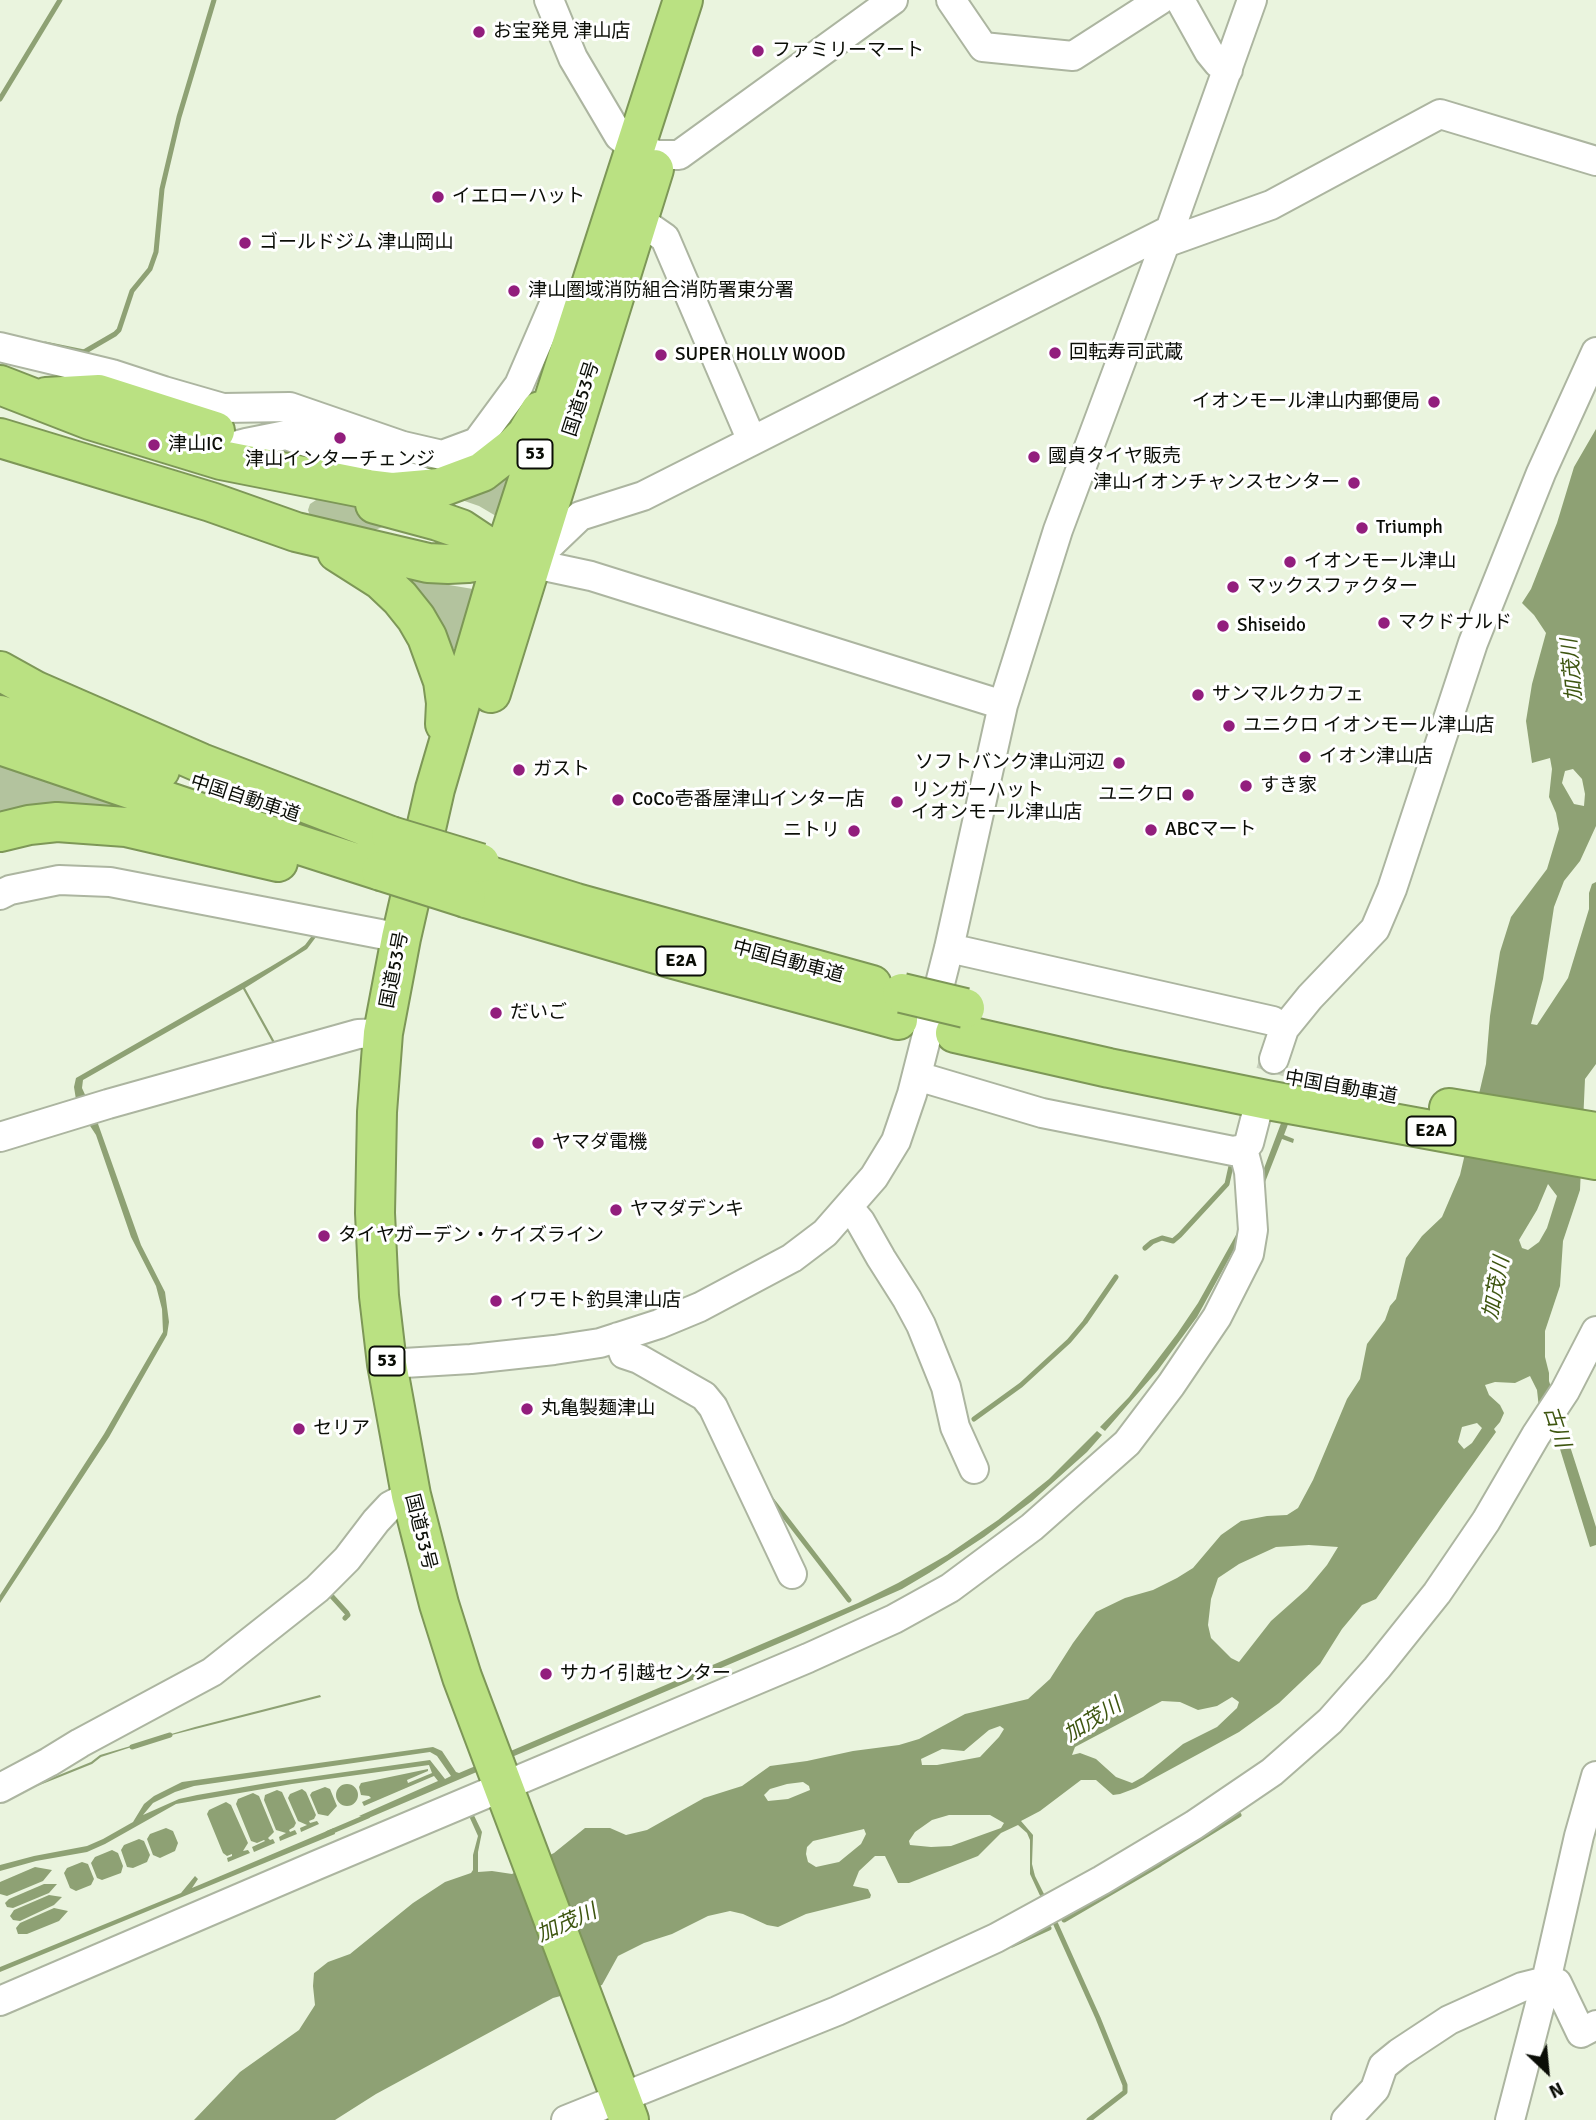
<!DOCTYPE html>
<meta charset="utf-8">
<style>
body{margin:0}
#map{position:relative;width:1596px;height:2120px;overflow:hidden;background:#eaf4de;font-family:Signika,sans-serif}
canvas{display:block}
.north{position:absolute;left:1512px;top:2036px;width:70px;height:70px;-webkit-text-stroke:5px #fff;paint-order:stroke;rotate:154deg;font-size:19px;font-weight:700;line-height:28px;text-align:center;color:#0b0e07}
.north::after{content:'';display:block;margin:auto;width:24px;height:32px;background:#0b0e07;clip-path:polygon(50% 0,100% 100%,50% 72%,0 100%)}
</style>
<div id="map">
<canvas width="1596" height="2120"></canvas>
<div class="north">N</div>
</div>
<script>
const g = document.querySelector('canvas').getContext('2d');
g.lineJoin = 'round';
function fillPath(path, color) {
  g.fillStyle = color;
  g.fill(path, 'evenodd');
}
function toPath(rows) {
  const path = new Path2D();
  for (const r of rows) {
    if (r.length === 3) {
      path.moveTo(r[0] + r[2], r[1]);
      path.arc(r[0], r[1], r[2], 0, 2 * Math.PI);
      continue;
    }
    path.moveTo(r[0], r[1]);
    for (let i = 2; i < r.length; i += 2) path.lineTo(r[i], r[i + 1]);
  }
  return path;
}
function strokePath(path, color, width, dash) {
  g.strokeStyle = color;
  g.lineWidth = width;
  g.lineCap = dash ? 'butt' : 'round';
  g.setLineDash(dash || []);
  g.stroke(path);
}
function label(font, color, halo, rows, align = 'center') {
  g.font = font + ' Signika,"Noto Sans JP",sans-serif';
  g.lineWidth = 6;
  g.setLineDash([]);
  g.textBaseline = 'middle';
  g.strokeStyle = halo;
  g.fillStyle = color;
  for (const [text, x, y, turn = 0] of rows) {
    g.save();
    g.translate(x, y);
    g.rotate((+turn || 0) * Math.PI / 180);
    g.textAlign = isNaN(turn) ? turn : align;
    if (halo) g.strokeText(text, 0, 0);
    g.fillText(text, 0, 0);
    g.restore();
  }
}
fillPath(toPath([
 [511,469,496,516,479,506,450,496],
 [319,498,388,506,385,526,365,534,310,516,308,510,310,504],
 [387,568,443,584,473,589,455,648,448,653],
 [0,758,219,836,0,824]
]), '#b3c39e');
fillPath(toPath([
 [1596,429,1596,826,1580,861,1564,881,1554,907,1543,979,1531,1024,1537,1025,1568,978,1589,909,1589,893,1592,884,1596,882,1596,1064,1585,1079,1580,1190,1563,1241,1560,1286,1545,1331,1545,1357,1549,1373,1549,1381,1596,1527,1596,1545,1590,1547,1556,1436,1539,1408,1537,1390,1530,1376,1515,1383,1495,1382,1485,1385,1489,1395,1500,1405,1504,1413,1500,1422,1494,1429,1496,1432,1376,1599,1362,1605,1342,1629,1320,1664,1279,1703,1239,1732,1136,1788,1120,1794,1113,1795,1096,1780,1081,1780,1040,1811,1021,1821,1033,1835,1032,1864,1035,1876,1046,1898,1042,1900,1030,1874,1030,1840,1027,1833,1018,1825,1001,1833,978,1856,909,1883,898,1883,885,1856,875,1856,859,1871,853,1886,868,1889,871,1895,870,1898,806,1914,778,1927,767,1925,743,1914,730,1911,708,1916,672,1934,644,1943,618,1956,602,1985,553,1998,376,2094,335,2120,194,2120,240,2072,299,2030,315,2005,313,1986,314,1973,328,1962,350,1954,413,1903,445,1882,471,1873,473,1870,473,1855,478,1836,465,1807,469,1805,482,1832,478,1852,478,1872,492,1871,512,1874,554,1853,585,1828,610,1828,626,1835,647,1830,704,1798,742,1786,770,1766,807,1761,853,1751,899,1745,919,1739,965,1714,1028,1699,1050,1679,1073,1643,1096,1612,1125,1598,1153,1590,1177,1578,1193,1568,1221,1535,1241,1521,1267,1516,1287,1515,1298,1508,1313,1480,1347,1399,1360,1379,1367,1344,1385,1320,1390,1306,1396,1299,1406,1258,1422,1236,1442,1217,1460,1175,1486,1064,1490,1016,1500,952,1511,917,1547,869,1559,829,1556,813,1549,797,1552,769,1550,758,1532,763,1526,721,1532,684,1546,633,1534,615,1522,603,1531,589,1557,523,1574,467],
 [1573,769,1582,779,1585,794,1584,806,1574,804,1562,783,1565,771],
 [1548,1184,1557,1196,1547,1228,1539,1242,1528,1250,1522,1248,1519,1240,1537,1210],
 [1477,1423,1482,1428,1472,1443,1464,1449,1458,1442,1462,1427],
 [1309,1545,1338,1547,1327,1565,1307,1589,1271,1621,1239,1662,1231,1658,1211,1638,1208,1625,1211,1599,1218,1578,1239,1564,1276,1547],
 [1232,1697,1239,1702,1237,1708,1217,1727,1183,1744,1143,1777,1132,1783,1116,1777,1096,1759,1080,1753,1072,1755,1075,1747,1162,1701,1180,1702,1198,1710,1217,1706],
 [1000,1726,1004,1729,999,1737,980,1757,937,1765,922,1765,921,1759,942,1749,964,1751,989,1730],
 [803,1782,809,1786,810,1790,788,1799,768,1801,764,1795,770,1789,787,1784],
 [949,1815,990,1815,1004,1823,1001,1828,951,1846,931,1847,910,1845,909,1841,915,1832,932,1820],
 [864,1829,866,1834,861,1844,839,1862,816,1867,808,1862,806,1854,807,1847,813,1841],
 [322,929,307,949,245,988,276,1044,274,1045,243,989,83,1080,82,1088,97,1121,141,1245,165,1292,169,1322,167,1335,109,1437,0,1603,0,1595,104,1434,163,1332,162,1309,156,1286,131,1237,96,1135,77,1106,74,1087,76,1078,270,967,295,952,305,945,314,933],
 [1283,1118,1290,1119,1284,1135,1294,1139,1293,1143,1282,1139,1258,1200,1254,1195],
 [1241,1226,1243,1233,1197,1317,1158,1370,1105,1431,1100,1427,1129,1397,1177,1334,1198,1303],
 [1097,1431,1102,1435,1087,1452,1032,1501,984,1537,929,1573,902,1589,796,1636,371,1817,366,1818,359,1816,438,1781,434,1776,364,1806,362,1802,371,1798,369,1796,361,1795,359,1787,361,1783,428,1769,428,1771,407,1780,408,1783,432,1773,429,1765,292,1784,176,1804,105,1844,87,1852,36,1861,0,1871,0,1865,34,1856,87,1846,103,1839,133,1822,144,1804,154,1796,182,1782,433,1747,442,1751,456,1772,459,1773,858,1603,898,1583,947,1555,998,1520,1049,1479],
 [430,1752,437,1756,451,1776,445,1779,430,1760,267,1783,197,1795,179,1799,143,1815,153,1803,175,1792,194,1786],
 [320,1695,321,1697,156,1739,101,1757,92,1764,0,1801,0,1799,91,1762,100,1755,195,1727],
 [347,1795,11],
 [325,1787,330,1789,337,1806,328,1816,318,1814,310,1795,312,1792],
 [302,1789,306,1792,316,1815,314,1819,309,1821,310,1823,317,1821,319,1824,301,1832,300,1828,307,1825,298,1821,288,1798,290,1794],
 [277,1790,282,1792,296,1823,294,1827,289,1830,290,1832,295,1830,297,1834,280,1841,279,1837,286,1833,276,1830,264,1800,265,1795],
 [253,1793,259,1796,274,1832,268,1838,270,1840,273,1839,275,1843,254,1852,252,1847,265,1841,264,1840,257,1843,251,1841,236,1804,238,1799],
 [226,1802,231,1805,248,1843,243,1851,248,1850,250,1853,228,1862,227,1858,232,1856,232,1854,227,1856,223,1853,207,1814,209,1810],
 [166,1828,173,1831,178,1843,175,1851,160,1858,153,1855,147,1839,150,1834],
 [334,1828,335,1834,0,1972,0,1967,181,1893,195,1876,198,1879,192,1888],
 [139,1839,144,1841,150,1855,147,1862,133,1868,127,1867,121,1850,124,1845],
 [112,1850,118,1853,123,1866,121,1873,102,1880,97,1878,91,1863,95,1857],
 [82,1862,88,1864,94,1879,91,1885,76,1891,70,1888,64,1873,67,1868],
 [35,1867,52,1870,43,1881,7,1896,0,1894,0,1882],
 [44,1884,57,1884,49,1893,13,1908,7,1907,5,1903,9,1899],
 [49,1895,62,1897,54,1905,20,1921,13,1920,10,1916,14,1910],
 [54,1908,68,1911,59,1921,27,1934,18,1934,16,1928,20,1923]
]), '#8ea174');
strokePath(toPath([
 [0,99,60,0],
 [45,344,84,352,115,334,119,330,132,291,150,269,156,252,162,189,179,117,214,0],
 [1145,1248,1152,1242,1162,1238,1173,1241,1180,1235,1227,1184,1231,1166,1231,1161,1229,1160],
 [974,1419,1021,1385,1069,1341,1085,1322,1116,1277],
 [768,1495,849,1600],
 [327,1591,347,1613,348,1615,345,1618],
 [132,1747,170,1735],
 [328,1833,368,1816],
 [1053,1918,1098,2018,1125,2085,1125,2092,1089,2120],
 [1064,1920,1160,1864,1239,1815],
 [1012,1945,1049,1928]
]), '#8ea174', 5);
strokePath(toPath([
 [1257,1112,1274,1059]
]), '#c9d2be', 28, [28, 14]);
const minor = toPath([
 [549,0,573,58,619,136,634,148,658,155,679,155,893,0],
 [951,0,983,47,1073,56,1160,0],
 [1180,0,1209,52,1218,63,1228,70],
 [639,220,665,238,752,441],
 [1165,243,1271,205,1440,114,1596,161],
 [0,347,112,374,164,391,223,408,290,407,403,446,442,455,477,442,519,385,554,304],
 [227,448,246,443,286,435,432,485],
 [516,560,591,576,1003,705],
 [533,561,580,516,643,496,1170,230],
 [0,895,10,890,59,880,110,882,401,938],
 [949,948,1273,1021,1284,1029,1274,1059],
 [1284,1029,1310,997,1375,929,1392,889,1473,643,1541,473,1596,352],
 [917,1076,1042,1113,1233,1151,1243,1149,1249,1143,1257,1112],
 [0,1137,108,1104,358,1034,383,1033],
 [849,1208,860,1221,881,1258,907,1299,921,1325,946,1387,955,1427,974,1469],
 [618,1337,624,1354,639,1359,704,1396,713,1407,792,1574],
 [387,1364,471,1359,554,1350,600,1343,659,1324,700,1307,792,1258,825,1233,874,1177,896,1141,912,1094,949,948,1003,705,1058,530,1170,230,1252,0],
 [0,1788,49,1762,80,1743,212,1672,317,1589,347,1559,376,1521,390,1506,411,1495],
 [0,2001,317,1865,808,1658,894,1619,950,1588,1032,1527,1127,1443,1171,1385,1217,1317,1249,1254,1253,1230,1249,1172,1243,1149],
 [566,2120,837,2011,996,1938,1102,1880,1194,1825,1272,1772,1330,1721,1377,1668,1437,1593,1486,1521,1536,1435,1565,1391,1596,1331],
 [1346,2120,1375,2089,1383,2066,1399,2053,1449,2020,1522,1987,1546,1981,1557,1983,1581,2033,1596,2025],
 [1510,2120,1546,1981,1579,1836,1596,1776]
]);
const highway = toPath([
 [0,385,90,420,221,460,368,489,393,492,439,488,482,472,514,447,526,435,540,411],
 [46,397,99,394,215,431],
 [0,438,211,502,296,532,428,563,448,564,468,563,503,557],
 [375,504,438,521,461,529,503,557],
 [337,552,381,580,400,598,416,618,427,637,443,681,446,703,445,724],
 [0,671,36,691,201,763,391,836],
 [491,693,654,169],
 [0,715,160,770],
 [0,745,222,820,381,871],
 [0,832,29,825,57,822,126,827,278,862],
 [477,872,576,903,872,985],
 [466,898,670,958,898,1020],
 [955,1033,1109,1068,1267,1100,1596,1160],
 [1449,1108,1596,1132],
 [629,2120,462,1677,439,1604,411,1495,387,1364,379,1296,375,1213,377,1112,383,1033,401,938,435,789,503,557,683,0]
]);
strokePath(minor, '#acb5a0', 32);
strokePath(highway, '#7d9757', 42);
strokePath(minor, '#fff', 28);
strokePath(highway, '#bae182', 38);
const highwayBridge = toPath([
 [391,836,480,863],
 [381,871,466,898],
 [902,993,965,1008]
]);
strokePath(highwayBridge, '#7d9757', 42, []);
strokePath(highwayBridge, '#bae182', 38);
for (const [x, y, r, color] of [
 [479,32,7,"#921e7d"],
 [758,51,7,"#921e7d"],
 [438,197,7,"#921e7d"],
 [245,243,7,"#921e7d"],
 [514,291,7,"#921e7d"],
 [1055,353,7,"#921e7d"],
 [661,355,7,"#921e7d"],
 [1434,402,7,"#921e7d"],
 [340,438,7,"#921e7d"],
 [154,445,7,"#921e7d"],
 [1034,457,7,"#921e7d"],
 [1354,483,7,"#921e7d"],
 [1362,528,7,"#921e7d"],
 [1290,562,7,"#921e7d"],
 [1233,587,7,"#921e7d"],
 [1384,623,7,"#921e7d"],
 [1223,626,7,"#921e7d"],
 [1198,695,7,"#921e7d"],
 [1229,726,7,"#921e7d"],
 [1305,757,7,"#921e7d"],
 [1119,763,7,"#921e7d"],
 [519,770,7,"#921e7d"],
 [1246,786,7,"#921e7d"],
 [1188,795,7,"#921e7d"],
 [618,800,7,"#921e7d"],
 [897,802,7,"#921e7d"],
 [1151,830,7,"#921e7d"],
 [854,831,7,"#921e7d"],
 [496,1013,7,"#921e7d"],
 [538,1143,7,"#921e7d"],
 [616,1210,7,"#921e7d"],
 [324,1236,7,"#921e7d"],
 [496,1301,7,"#921e7d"],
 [527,1409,7,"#921e7d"],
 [299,1429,7,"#921e7d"],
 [546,1674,7,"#921e7d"]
]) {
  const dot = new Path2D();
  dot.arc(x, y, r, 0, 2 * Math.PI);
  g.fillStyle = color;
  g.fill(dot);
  strokePath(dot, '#fff', 2.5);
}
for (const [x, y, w] of [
 [535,454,35],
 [681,961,49],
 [1431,1131,49],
 [387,1361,35]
]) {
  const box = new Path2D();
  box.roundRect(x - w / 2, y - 14.5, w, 29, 5);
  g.fillStyle = '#fff';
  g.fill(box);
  strokePath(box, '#0b0e07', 2);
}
label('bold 18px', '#0b0e07', null, [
 ["53",535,454],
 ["E2A",681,961],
 ["E2A",1431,1131],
 ["53",387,1361]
]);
label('19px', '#0b0e07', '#fff', [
 ["お宝発見 津山店",493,32],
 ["ファミリーマート",772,51],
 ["イエローハット",452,197],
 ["ゴールドジム 津山岡山",259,243],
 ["津山圏域消防組合消防署東分署",528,291],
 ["回転寿司武蔵",1069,353],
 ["SUPER HOLLY WOOD",675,355],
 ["イオンモール津山内郵便局",1420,402,"right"],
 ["津山IC",168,445],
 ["國貞タイヤ販売",1048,457],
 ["津山インターチェンジ",340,460,"center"],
 ["津山イオンチャンスセンター",1340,483,"right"],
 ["Triumph",1376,528],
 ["イオンモール津山",1304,562],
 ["マックスファクター",1247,587],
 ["マクドナルド",1398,623],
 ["Shiseido",1237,626],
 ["サンマルクカフェ",1212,695],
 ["ユニクロ イオンモール津山店",1243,726],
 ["イオン津山店",1319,757],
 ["ソフトバンク津山河辺",1105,763,"right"],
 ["ガスト",533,770],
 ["すき家",1260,786],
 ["リンガーハット",911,791],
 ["イオンモール津山店",911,813],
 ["ユニクロ",1174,795,"right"],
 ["CoCo壱番屋津山インター店",632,800],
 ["ABCマート",1165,830],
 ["ニトリ",840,831,"right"],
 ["だいご",510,1013],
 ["ヤマダ電機",552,1143],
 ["ヤマダデンキ",630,1210],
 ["タイヤガーデン・ケイズライン",338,1236],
 ["イワモト釣具津山店",510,1301],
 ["丸亀製麺津山",541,1409],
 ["セリア",313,1429],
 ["サカイ引越センター",560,1674]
], 'left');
label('19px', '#0b0e07', '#fff', [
 ["国道53号",582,399,-72],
 ["中国自動車道",245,799,18],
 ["中国自動車道",788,962,15],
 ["国道53号",395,970,-79],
 ["中国自動車道",1341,1088,10],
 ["国道53号",420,1532,76]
]);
label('italic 21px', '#3e5610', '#fff', [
 ["加茂川",1573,670,-95],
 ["加茂川",1497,1288,-79],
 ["古川",1556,1427,72],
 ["加茂川",1093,1721,-32],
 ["加茂川",567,1924,-24]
]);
</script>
